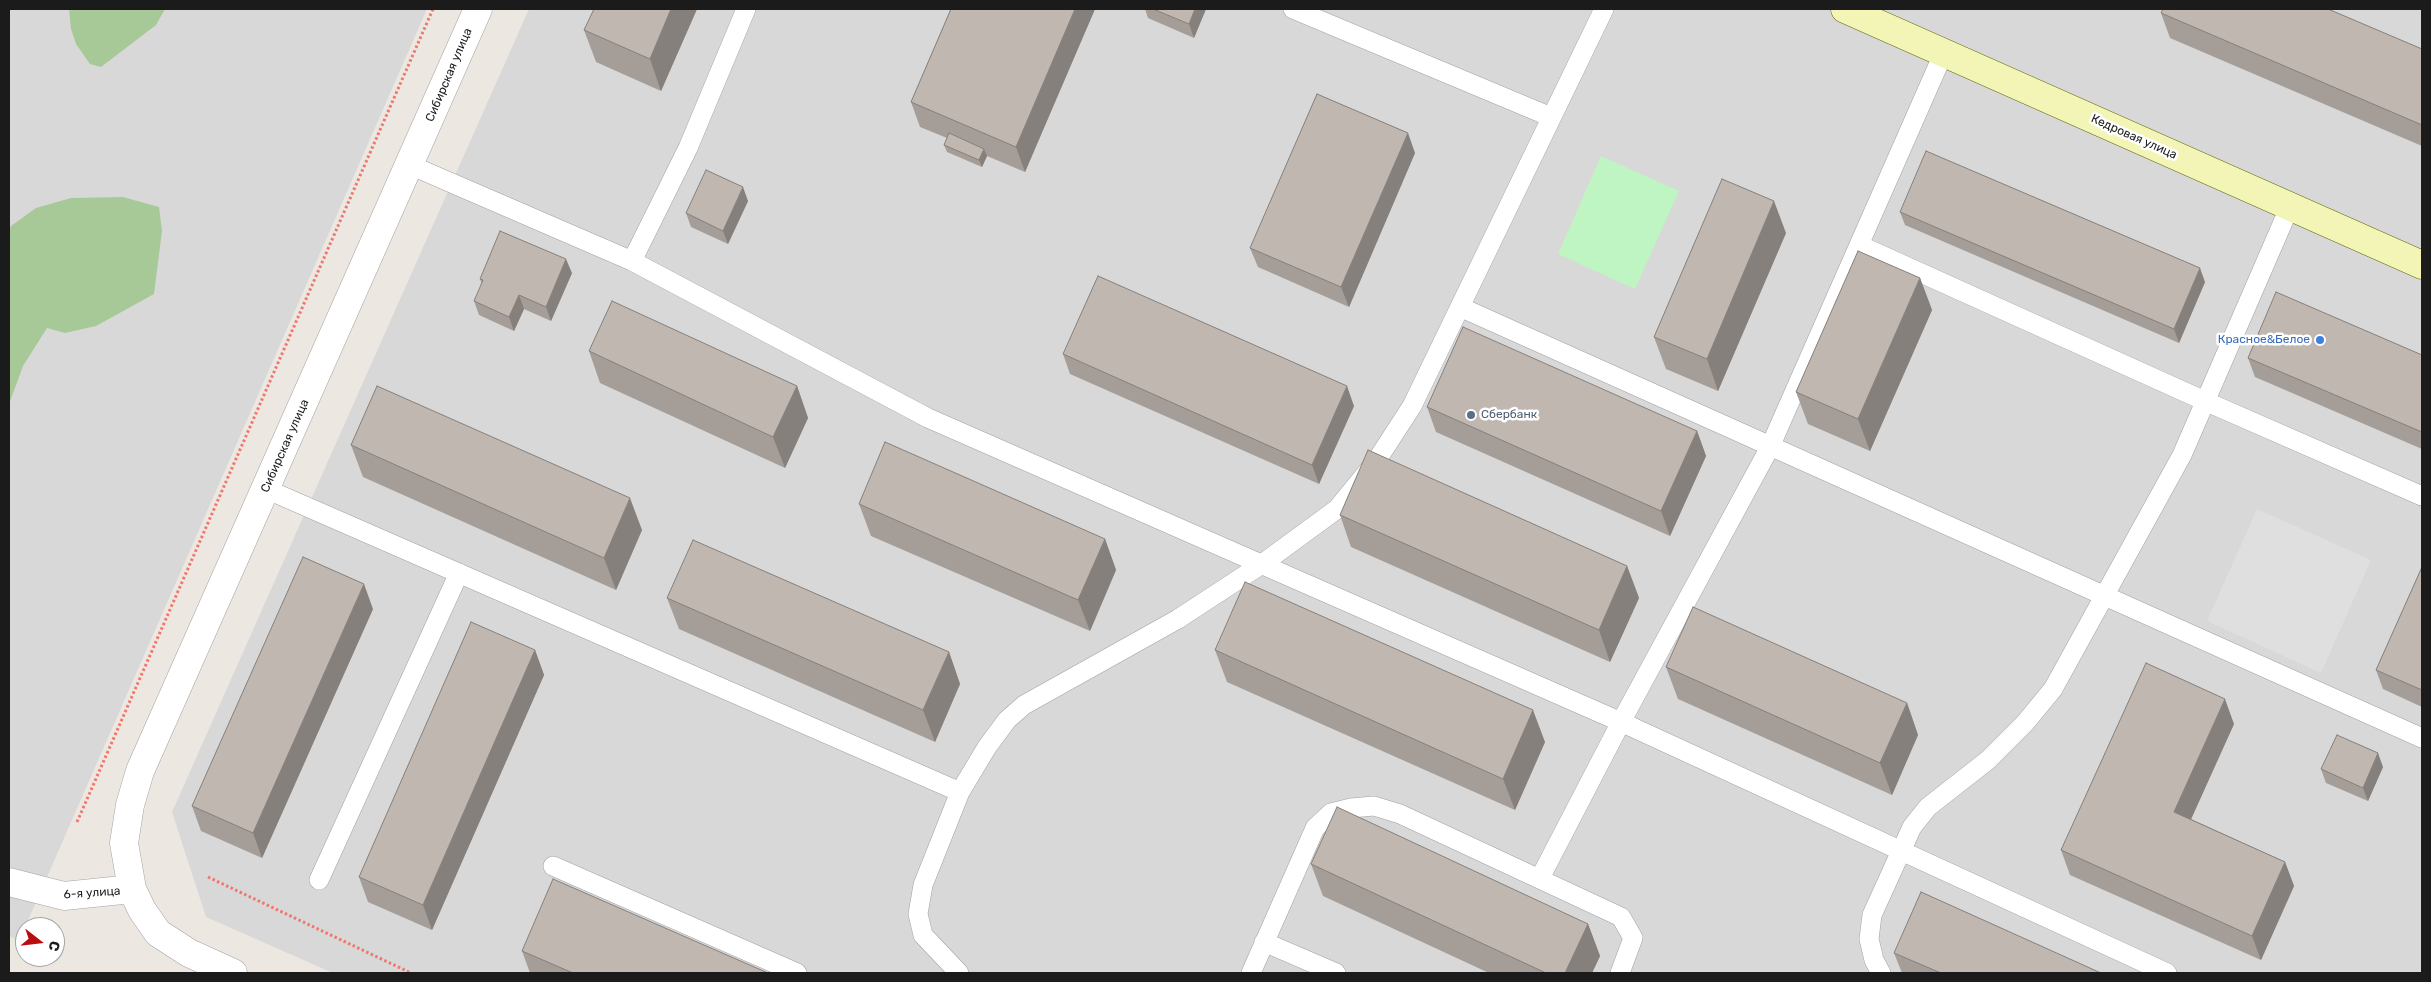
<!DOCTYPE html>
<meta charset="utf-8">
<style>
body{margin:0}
#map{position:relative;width:2431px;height:982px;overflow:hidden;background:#ece8e1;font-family:Rubik,sans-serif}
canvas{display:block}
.frame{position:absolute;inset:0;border:10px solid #1b1b1b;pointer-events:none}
.north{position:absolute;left:15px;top:917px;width:50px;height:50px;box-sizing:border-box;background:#fff;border:1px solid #a4a4a4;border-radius:50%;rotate:106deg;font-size:14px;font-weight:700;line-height:20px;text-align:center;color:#1b1b1b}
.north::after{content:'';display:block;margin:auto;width:18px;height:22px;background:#ba0c10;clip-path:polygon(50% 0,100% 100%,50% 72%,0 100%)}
</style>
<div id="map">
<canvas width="2431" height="982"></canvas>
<div class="frame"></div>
<div class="north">С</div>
</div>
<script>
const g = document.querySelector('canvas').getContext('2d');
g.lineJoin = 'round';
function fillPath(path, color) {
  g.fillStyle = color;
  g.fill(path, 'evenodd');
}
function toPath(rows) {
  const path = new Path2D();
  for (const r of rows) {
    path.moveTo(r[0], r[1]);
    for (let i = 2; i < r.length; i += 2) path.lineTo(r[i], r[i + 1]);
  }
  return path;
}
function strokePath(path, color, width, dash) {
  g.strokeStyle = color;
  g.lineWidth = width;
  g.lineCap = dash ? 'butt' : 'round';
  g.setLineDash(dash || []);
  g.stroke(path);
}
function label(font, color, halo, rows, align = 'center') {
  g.font = font + ' Rubik,sans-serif';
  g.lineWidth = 5;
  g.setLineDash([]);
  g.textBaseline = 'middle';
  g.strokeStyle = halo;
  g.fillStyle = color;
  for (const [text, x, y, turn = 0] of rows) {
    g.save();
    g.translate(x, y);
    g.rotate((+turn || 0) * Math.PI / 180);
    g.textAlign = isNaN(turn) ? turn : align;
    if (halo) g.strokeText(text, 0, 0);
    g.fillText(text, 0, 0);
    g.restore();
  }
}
fillPath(toPath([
 [9,9,427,9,19,941,9,936],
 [529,9,2422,9,2422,973,333,973,206,917,172,812]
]), '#d9d8d8');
fillPath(toPath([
 [69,9,165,9,156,25,101,67,90,64,76,44,71,29],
 [123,197,159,207,162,231,154,294,96,326,65,333,47,328,23,366,9,404,9,231,11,226,36,208,71,198]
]), '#a7c998');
fillPath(toPath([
 [1601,156,1679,191,1635,289,1558,254]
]), '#bef5c2');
fillPath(toPath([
 [2257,509,2371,560,2321,673,2207,621]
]), '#dfdfdf');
const lane = toPath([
 [1293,9,1551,117],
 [410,165,632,261,928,418,1621,722,2167,973],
 [1859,245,2207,402,2422,496],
 [632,261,688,148,746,9],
 [1460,307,2422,738],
 [266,489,960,792],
 [553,866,797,973],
 [1540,878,1621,722,1770,447,1944,52],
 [319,880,459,573],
 [1264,942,1336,973],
 [959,973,923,935,918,914,923,885,960,792,987,747,1007,720,1024,705,1178,619,1262,564,1337,509,1377,460,1412,406,1604,9],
 [1251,973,1315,828,1331,813,1351,808,1374,806,1400,814,1621,917,1633,938,1620,973],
 [1881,973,1874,960,1869,939,1872,915,1912,827,1928,807,1988,760,2025,723,2053,689,2182,455,2290,206]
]);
const street = toPath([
 [9,882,64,896,132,889],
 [233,973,189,953,158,933,142,910,132,889,124,843,130,805,140,771,478,9]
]);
const secondary = toPath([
 [1845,9,2422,265]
]);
strokePath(lane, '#a2a2a2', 20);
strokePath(street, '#a2a2a2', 29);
strokePath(secondary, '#61690b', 29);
strokePath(toPath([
 [77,822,433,9],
 [208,877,411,973]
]), '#f0776d', 3, [2.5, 2.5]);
strokePath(lane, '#fff', 19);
strokePath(street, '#fff', 28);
strokePath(secondary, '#f3f5b6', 28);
fillPath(toPath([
 [594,9,697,9,661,91,596,62,584,30],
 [951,9,1095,9,1025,172,987,156,982,167,947,152,944,145,947,138,920,127,911,102],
 [1145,9,1206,9,1194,38,1148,18],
 [2161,13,2422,49,2422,146,2170,38],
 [1415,153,1349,307,1258,267,1250,248],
 [748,201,728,244,691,227,686,213],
 [1900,212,2205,282,2179,343,1905,225],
 [1786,233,1718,391,1666,369,1654,337],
 [572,273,551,321,524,309,514,331,479,315,474,301,482,284,480,279],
 [1920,278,1932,310,1870,451,1808,424,1796,392],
 [589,351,797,386,808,418,785,468,600,383],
 [1063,354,1354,406,1319,484,1070,374],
 [2422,355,2422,449,2255,377,2248,358],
 [1427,407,1697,431,1706,456,1670,536,1436,432],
 [351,445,642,530,616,590,363,477],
 [859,504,1105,539,1116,570,1090,631,871,536],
 [1340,515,1627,566,1639,598,1610,662,1351,547],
 [2422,567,2422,707,2383,689,2376,670],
 [667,598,949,652,960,684,935,742,679,629],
 [373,609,262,858,201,831,192,806],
 [535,650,544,675,432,930,368,902,359,877],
 [1215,650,1545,742,1515,810,1227,682],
 [1666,667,1907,703,1918,735,1892,795,1678,699],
 [2234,724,2191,819,2285,862,2294,886,2261,960,2070,875,2061,850],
 [2383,767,2368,801,2326,783,2321,769],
 [1311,864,1588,924,1600,956,1592,973,1489,973,1323,896],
 [522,951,768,973,530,973],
 [1894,953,2101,973,1902,973]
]), '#a59d98');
fillPath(toPath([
 [671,9,697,9,661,91,650,59],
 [1075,9,1095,9,1025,172,1016,147],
 [1195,9,1206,9,1194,38,1189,24],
 [1408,133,1415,153,1349,307,1341,287],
 [984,149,987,156,982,167,979,160],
 [743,187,748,201,728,244,723,231],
 [1774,201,1786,233,1718,391,1707,359],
 [566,259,572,273,551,321,546,307],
 [2200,268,2205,282,2179,343,2174,329],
 [1920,278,1932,310,1870,451,1858,419],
 [519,295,524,309,514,331,509,317],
 [797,386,808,418,785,468,773,437],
 [1347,386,1354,406,1319,484,1312,465],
 [1697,431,1706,456,1670,536,1661,511],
 [630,498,642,530,616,590,604,558],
 [1105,539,1116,570,1090,631,1078,600],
 [1627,566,1639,598,1610,662,1599,630],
 [364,584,373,609,262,858,253,833],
 [535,650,544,675,432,930,423,905],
 [949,652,960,684,935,742,923,710],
 [2225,699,2234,724,2183,837,2174,812],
 [1907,703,1918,735,1892,795,1880,763],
 [1533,710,1545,742,1515,810,1503,779],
 [2378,753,2383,767,2368,801,2363,788],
 [2285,862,2294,886,2261,960,2252,936],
 [1588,924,1600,956,1592,973,1565,973]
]), '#86807c');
const building = toPath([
 [594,9,671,9,650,59,584,30,594,9],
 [951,9,1075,9,1016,147,911,102,951,9],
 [1153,9,1195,9,1189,24,1153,9],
 [2163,9,2328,9,2422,49,2422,125,2161,13,2163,9],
 [1317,94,1408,133,1341,287,1250,248,1317,94],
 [949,133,984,149,979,160,944,145,949,133],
 [1926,151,2200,268,2174,329,1900,212,1926,151],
 [706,170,743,187,723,231,686,213,706,170],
 [1722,179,1774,201,1707,359,1654,337,1722,179],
 [500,231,566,259,546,307,519,295,509,317,474,301,483,280,480,279,500,231],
 [1858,251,1920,278,1858,419,1796,392,1858,251],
 [1098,276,1347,386,1312,465,1063,354,1098,276],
 [2276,292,2422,355,2422,432,2248,358,2276,292],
 [612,301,797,386,773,437,589,351,612,301],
 [1463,327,1697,431,1661,511,1427,407,1463,327],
 [377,386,630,498,604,558,351,445,377,386],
 [885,442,1105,539,1078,600,859,504,885,442],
 [1368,450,1627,566,1599,630,1340,515,1368,450],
 [693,540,949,652,923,710,667,598,693,540],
 [303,557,364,584,253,833,192,806,303,557],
 [2422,567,2422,690,2376,670,2422,567],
 [1245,582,1533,710,1503,779,1215,650,1245,582],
 [1693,607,1907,703,1880,763,1666,667,1693,607],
 [471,622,535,650,423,905,359,877,471,622],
 [2146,663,2225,699,2174,812,2285,862,2252,936,2061,850,2146,663],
 [2337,735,2378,753,2363,788,2321,769,2337,735],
 [1337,807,1588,924,1565,973,1546,973,1311,864,1337,807],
 [553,879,768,973,573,973,522,951,553,879],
 [1921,892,2101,973,1941,973,1894,953,1921,892]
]);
fillPath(building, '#c0b7b1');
strokePath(building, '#86807c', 1);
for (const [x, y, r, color] of [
 [2320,340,5,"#3f7fe0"],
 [1471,415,5,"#5c6f8a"]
]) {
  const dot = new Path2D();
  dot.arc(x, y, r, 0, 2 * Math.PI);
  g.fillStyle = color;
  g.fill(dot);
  strokePath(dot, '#fff', 2);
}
label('12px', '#1b1b1b', '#fff', [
 ["Сибирская улица",449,75,-67],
 ["Кедровая улица",2134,137,24],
 ["Сибирская улица",285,446,-66],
 ["6-я улица",92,893,-4]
]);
label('12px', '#366cbe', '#fff', [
 ["Красное&Белое",2310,340]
], 'right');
label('12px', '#4e5e75', '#fff', [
 ["Сбербанк",1481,415]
], 'left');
</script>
